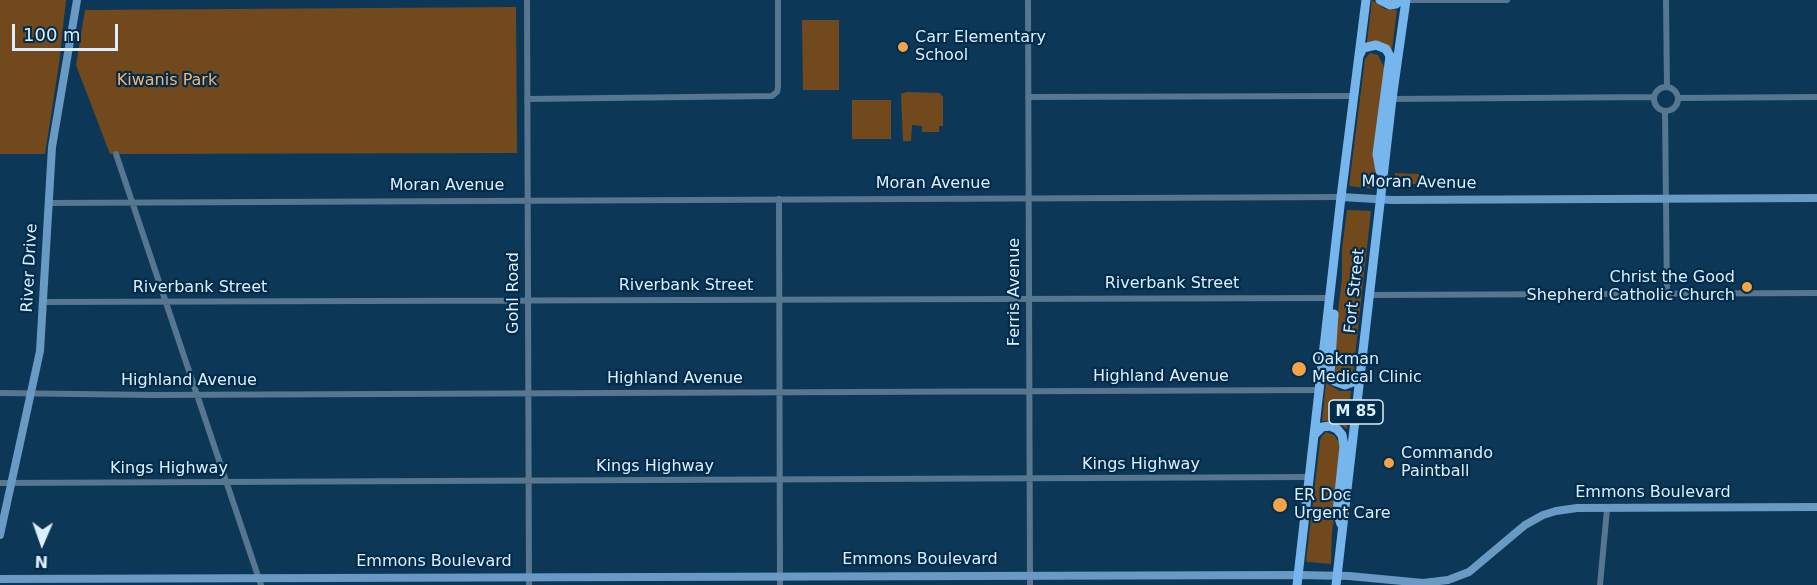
<!DOCTYPE html>
<html>
<head>
<meta charset="utf-8">
<style>
	body { margin:0 }
	#map { position:relative; width:1817px; height:585px; overflow:hidden; background:#0d3756; font-family:"DejaVu Sans",sans-serif }
	canvas { display:block }
	.north { position:absolute; left:12px; top:513px; width:60px; height:60px; -webkit-text-stroke:4px #012c4a; paint-order:stroke; rotate:182deg; font-size:16px; font-weight:700; line-height:24px; text-align:center; color:#ddeefe }
	.north::after { content:''; display:block; margin:auto; width:21px; height:27px; background:#ddeefe; clip-path:polygon(50% 0,100% 100%,50% 72%,0 100%) }
	.scale { position:absolute; left:12px; top:24px; width:106px; height:27px; box-sizing:border-box; border:3px solid #ddeefe; border-top:0; padding-left:8px; font-size:18px; line-height:21px; white-space:nowrap; color:#ddeefe; -webkit-text-stroke:4px #012c4a; paint-order:stroke }
</style>
</head>
<body>
<div id="map">
<canvas width="1817" height="585"></canvas>
<div class="north">N</div>
<div class="scale">100 m</div>
</div>
<script>
const g = document.querySelector('canvas').getContext('2d');
g.lineJoin = 'round';
function fillPath(path, color) { g.fillStyle = color; g.fill(path, 'evenodd'); }
const poly = rows => new Path2D(rows.map(r => 'M' + r).join(''));
function strokePath(path, color, width, dash) { g.strokeStyle = color; g.lineWidth = width; g.lineCap = dash ? 'butt' : 'round'; g.setLineDash(dash || []); g.stroke(path); }
function write(font, color, halo, rows, align = 'center') {
  g.font = font + ' "DejaVu Sans",sans-serif'; g.lineWidth = 4.5; g.setLineDash([]); g.textBaseline = 'middle'; g.strokeStyle = halo; g.fillStyle = color; for (const [text, x, y, turn = 0] of rows) {
    g.save(); g.translate(x, y); g.rotate((+turn || 0) * Math.PI / 180); g.textAlign = isNaN(turn) ? turn : align; if (halo) g.strokeText(text, 0, 0); g.fillText(text, 0, 0); g.restore();
  }
}
const green = poly([
	[0,0,66,0,59,64,45,154,0,154],
	[1372,0,1385,9,1397,10,1392,50,1375,41,1367,42],
	[516,7,517,153,110,154,76,65,85,10],
	[802,20,839,20,839,90,803,90],
	[1370,53,1378,55,1385,69,1375,154,1376,180,1374,189,1349,186,1365,59],
	[907,92,940,93,943,97,943,126,939,126,939,132,922,132,922,126,912,125,911,141,903,141,901,94],
	[852,100,891,100,891,139,852,139],
	[1395,173,1419,174,1418,184,1394,184],
	[1347,210,1371,211,1353,374,1352,377,1345,380,1336,374,1332,359,1342,279,1342,249],
	[1326,383,1340,391,1351,391,1347,429,1334,421,1322,421],
	[1326,432,1334,435,1340,444,1341,452,1332,533,1331,564,1307,562,1306,561,1320,442,1321,437]
]);
const street = poly([
	[527,0,529,585],
	[1028,0,1030,585],
	[1406,0,1507,0],
	[1666,0,1667,87],
	'1654 99a12 12 0 1 1 24 0a12 12 0 1 1-24 0Z',
	[1028,97,1353,96],
	[1678,98,1817,97],
	[527,99,772,96,777,92,778,87,778,0],
	[1392,99,1654,97],
	[1665,111,1667,294],
	[116,154,261,585],
	[779,199,780,585],
	[48,203,1341,197],
	[1370,295,1817,293],
	[43,302,1330,298],
	[0,393,152,395,1320,390],
	[0,483,1309,477],
	[1600,585,1607,509]
]);
const secondary = poly([
	[1341,197,1392,200,1817,198],
	[0,535,40,351,52,147,77,0],
	[0,579,1298,575,1349,576,1423,583,1448,580,1469,572,1525,525,1543,515,1556,511,1577,508,1817,507]
]);
const primary = poly([
	[1380,0,1390,5,1396,4,1400,0],
	[1359,56,1363,48,1376,45,1386,49,1390,56,1377,154,1380,171],
	[1334,314,1330,374,1334,381,1345,385,1353,382,1361,373],
	[1314,435,1322,427,1330,426,1337,429,1342,435,1344,446,1337,512,1341,524],
	[1297,585,1341,197,1366,0],
	[1336,585,1392,99,1406,0]
]);
const markers = [
	[903,47,6,"#f6a246"],
	[1747,287,6,"#f6a246"],
	[1299,369,8,"#f6a246"],
	[1389,463,6,"#f6a246"],
	[1280,505,8,"#f6a246"]
];
const shields = [
	[1356,412,54]
];
const shieldNames = [
	["M 85",1356,412]
];
const poiNames = [
	["Carr Elementary",915,38],
	["School",915,56],
	["Christ the Good",1735,278,"right"],
	["Shepherd Catholic Church",1735,296,"right"],
	["Oakman",1312,360],
	["Medical Clinic",1312,378],
	["Commando",1401,454],
	["Paintball",1401,472],
	["ER Doc",1294,496],
	["Urgent Care",1294,514]
];
const parkNames = [
	["Kiwanis Park",167,81]
];
const streetNames = [
	["Moran Avenue",1419,183,1],
	["Moran Avenue",933,184],
	["Moran Avenue",447,186],
	["River Drive",30,268,-87],
	["Riverbank Street",1172,284],
	["Riverbank Street",686,286],
	["Riverbank Street",200,288],
	["Fort Street",1355,291,-84],
	["Ferris Avenue",1015,292,-90],
	["Gohl Road",514,293,-90],
	["Highland Avenue",1161,377],
	["Highland Avenue",675,379],
	["Highland Avenue",189,381],
	["Kings Highway",1141,465],
	["Kings Highway",655,467],
	["Kings Highway",169,469],
	["Emmons Boulevard",1653,493],
	["Emmons Boulevard",920,560],
	["Emmons Boulevard",434,562]
];
fillPath(green, '#72491d');
strokePath(street, '#577690', 6);
strokePath(secondary, '#699ac4', 8);
strokePath(primary, '#76b6ec', 9);
for (const [x, y, r, color] of markers) { const dot = new Path2D(); dot.arc(x, y, r, 0, 2 * Math.PI); g.fillStyle = color; g.fill(dot); strokePath(dot, '#012c4a', 2); }
for (const [x, y, w] of shields) { const box = new Path2D(); box.roundRect(x - w / 2, y - 12, w, 24, 4.5); g.fillStyle = '#012c4a'; g.fill(box); strokePath(box, '#ddeefe', 1.5); }
write('bold 15px', '#ddeefe', null, shieldNames);
write('16px', '#ddeefe', '#012c4a', poiNames, 'left');
write('16px', '#fab36c', '#012c4a', parkNames);
write('16px', '#ddeefe', '#012c4a', streetNames);
</script>
</body>
</html>
